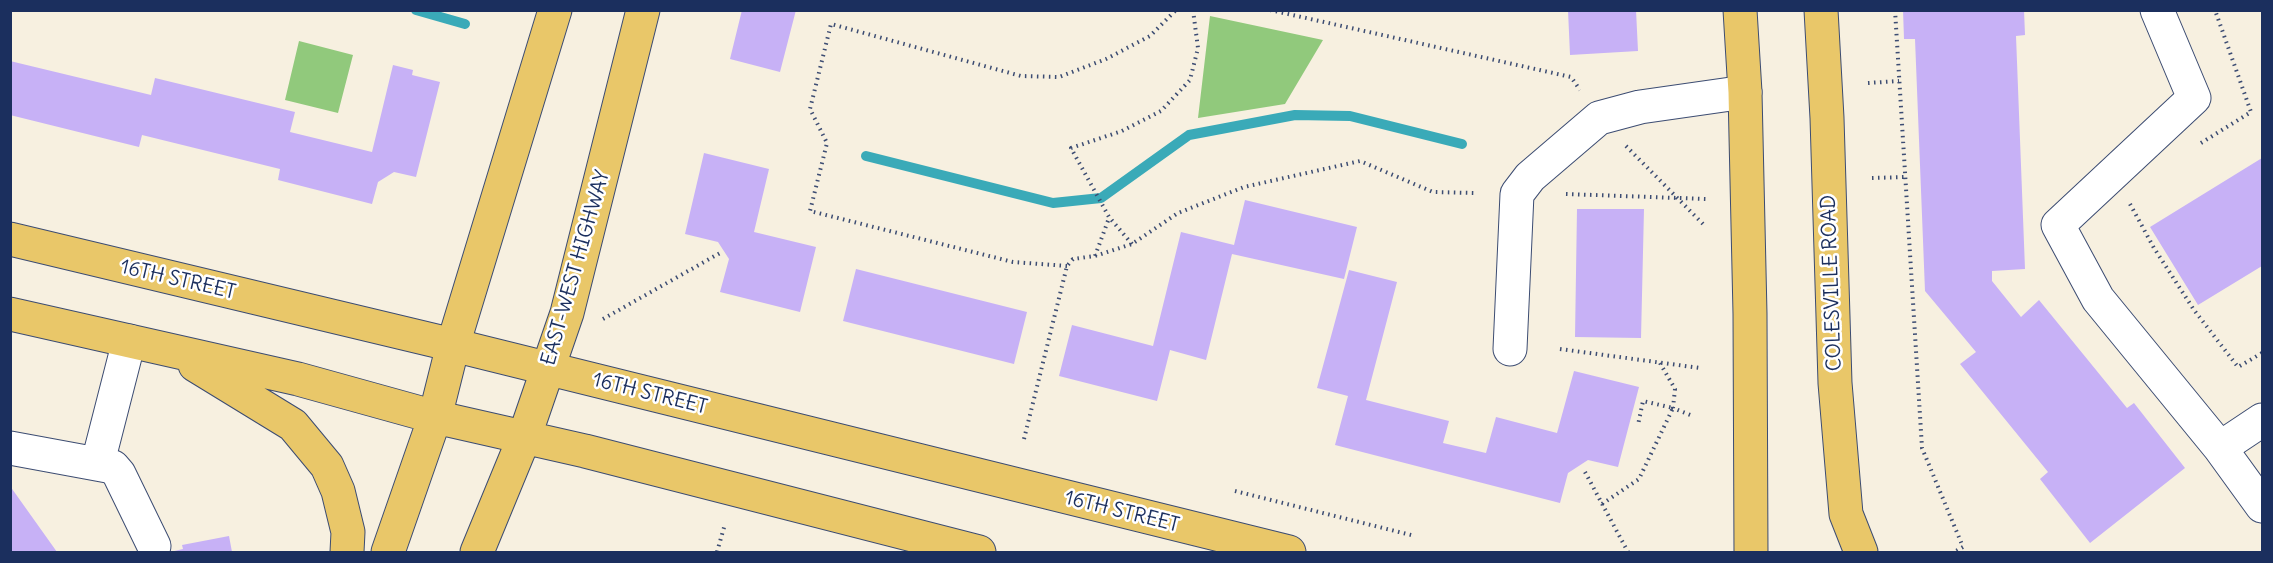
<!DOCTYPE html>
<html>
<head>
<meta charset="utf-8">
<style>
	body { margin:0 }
	#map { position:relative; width:2273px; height:563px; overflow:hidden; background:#f7f0e0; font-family:Delius,sans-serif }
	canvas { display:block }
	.frame { position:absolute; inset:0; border:12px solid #1b2f5e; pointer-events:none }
</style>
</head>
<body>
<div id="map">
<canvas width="2273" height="563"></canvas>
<div class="frame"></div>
</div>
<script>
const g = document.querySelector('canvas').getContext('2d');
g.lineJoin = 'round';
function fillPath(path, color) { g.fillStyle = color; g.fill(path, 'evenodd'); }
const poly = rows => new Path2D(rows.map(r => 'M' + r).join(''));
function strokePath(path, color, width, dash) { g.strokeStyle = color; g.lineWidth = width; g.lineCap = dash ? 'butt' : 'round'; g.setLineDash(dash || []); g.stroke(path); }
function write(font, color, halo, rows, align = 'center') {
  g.font = font + ' Delius,sans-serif'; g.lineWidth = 5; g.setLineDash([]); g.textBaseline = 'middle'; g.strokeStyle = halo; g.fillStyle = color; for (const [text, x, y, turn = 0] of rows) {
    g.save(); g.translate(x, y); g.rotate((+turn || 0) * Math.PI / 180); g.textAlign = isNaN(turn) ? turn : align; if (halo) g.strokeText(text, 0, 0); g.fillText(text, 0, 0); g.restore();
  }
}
const green = poly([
	[1210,16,1323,40,1285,104,1198,118],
	[299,41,353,55,338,113,285,100]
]);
const stream = poly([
	[416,10,465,24],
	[866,156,1053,203,1101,198,1189,135,1295,115,1350,116,1462,144]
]);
const building = poly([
	[742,10,796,10,780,72,730,59],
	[1568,10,1636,10,1638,51,1570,55],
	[1903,10,2024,10,2025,35,2016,36,2025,269,1992,271,1992,281,2021,317,2039,300,2127,408,2134,403,2185,468,2090,543,2040,479,2048,472,1960,364,1976,352,1925,291,1915,39,1904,39],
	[10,61,151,95,155,78,295,112,290,132,372,152,393,65,413,70,412,75,440,82,416,177,394,172,378,182,372,204,278,180,280,169,142,135,139,147,10,115],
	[704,153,769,169,754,232,816,247,800,312,720,292,729,259,718,242,685,234],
	[2262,158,2262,266,2198,305,2150,227],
	[1245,200,1357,227,1344,279,1232,254,1206,360,1170,350,1157,401,1059,376,1072,325,1153,346,1181,232,1234,245],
	[1577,209,1644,209,1641,338,1575,337],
	[856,269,1027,312,1014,364,843,321],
	[1349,270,1397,282,1366,400,1449,421,1443,443,1486,453,1496,417,1557,433,1574,371,1639,387,1618,467,1588,460,1568,473,1560,503,1335,445,1348,396,1317,388],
	[10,486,57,552,10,552],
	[229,536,232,552,170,552,183,549,182,545]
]);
const path = poly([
	[1270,10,1571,77,1580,90],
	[1895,10,1922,448,1963,547,1954,552],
	[1868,83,1899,81],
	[2201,143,2251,112,2215,10],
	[1626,146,1706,227],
	[1872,178,1905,177],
	[1566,194,1706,199],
	[2130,204,2154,248,2194,310,2238,367,2262,353],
	[1132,244,1109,217,1071,148,1122,131,1161,111,1190,80,1198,48,1193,10],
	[1095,256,1109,218],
	[1067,266,1013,262,810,211,827,143,810,109,831,24,1021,76,1059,77,1106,59,1150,36,1176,10],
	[603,319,720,253],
	[1560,349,1700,368],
	[1660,363,1675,389,1673,408,1693,416],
	[1024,439,1067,266,1073,259,1095,256,1132,244,1178,213,1244,187,1360,161,1433,192,1475,193],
	[1585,472,1628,552],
	[1235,491,1415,536],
	[1602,504,1639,479,1673,408,1643,401,1638,425],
	[717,552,725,524]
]);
const minor = poly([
	[2157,10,2194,98,2058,225,2098,299,2220,448,2262,506],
	[1510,349,1517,194,1530,177,1599,118,1640,107,1745,92],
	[10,448,113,467,119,474,154,546],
	[2220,448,2262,420],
	[98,462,129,341]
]);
const major = poly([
	[1740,10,1745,92,1750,314,1751,552],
	[1821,10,1827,118,1835,383,1846,514,1861,552],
	[10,239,453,345,1289,552],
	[10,314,298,379,435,417,585,451,979,552],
	[195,365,293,425,327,466,338,491,348,532,347,552],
	[388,552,435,417,453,345,555,10],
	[477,552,524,438,567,313,643,10]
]);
const streetNames = [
	["EAST-WEST HIGHWAY",576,268,-74],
	["16TH STREET",178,280,13],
	["COLESVILLE ROAD",1832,283,-92],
	["16TH STREET",650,394,14],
	["16TH STREET",1122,512,14]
];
fillPath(green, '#91c97c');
strokePath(stream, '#3aaab8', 10);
fillPath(building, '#c7b1f6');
strokePath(minor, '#3c4c72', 35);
strokePath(major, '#3c4c72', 35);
strokePath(path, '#3c4c72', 4, [1.5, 4.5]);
strokePath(minor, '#fff', 33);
strokePath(major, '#e9c769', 33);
write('20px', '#1b2f5e', '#fff', streetNames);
</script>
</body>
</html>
